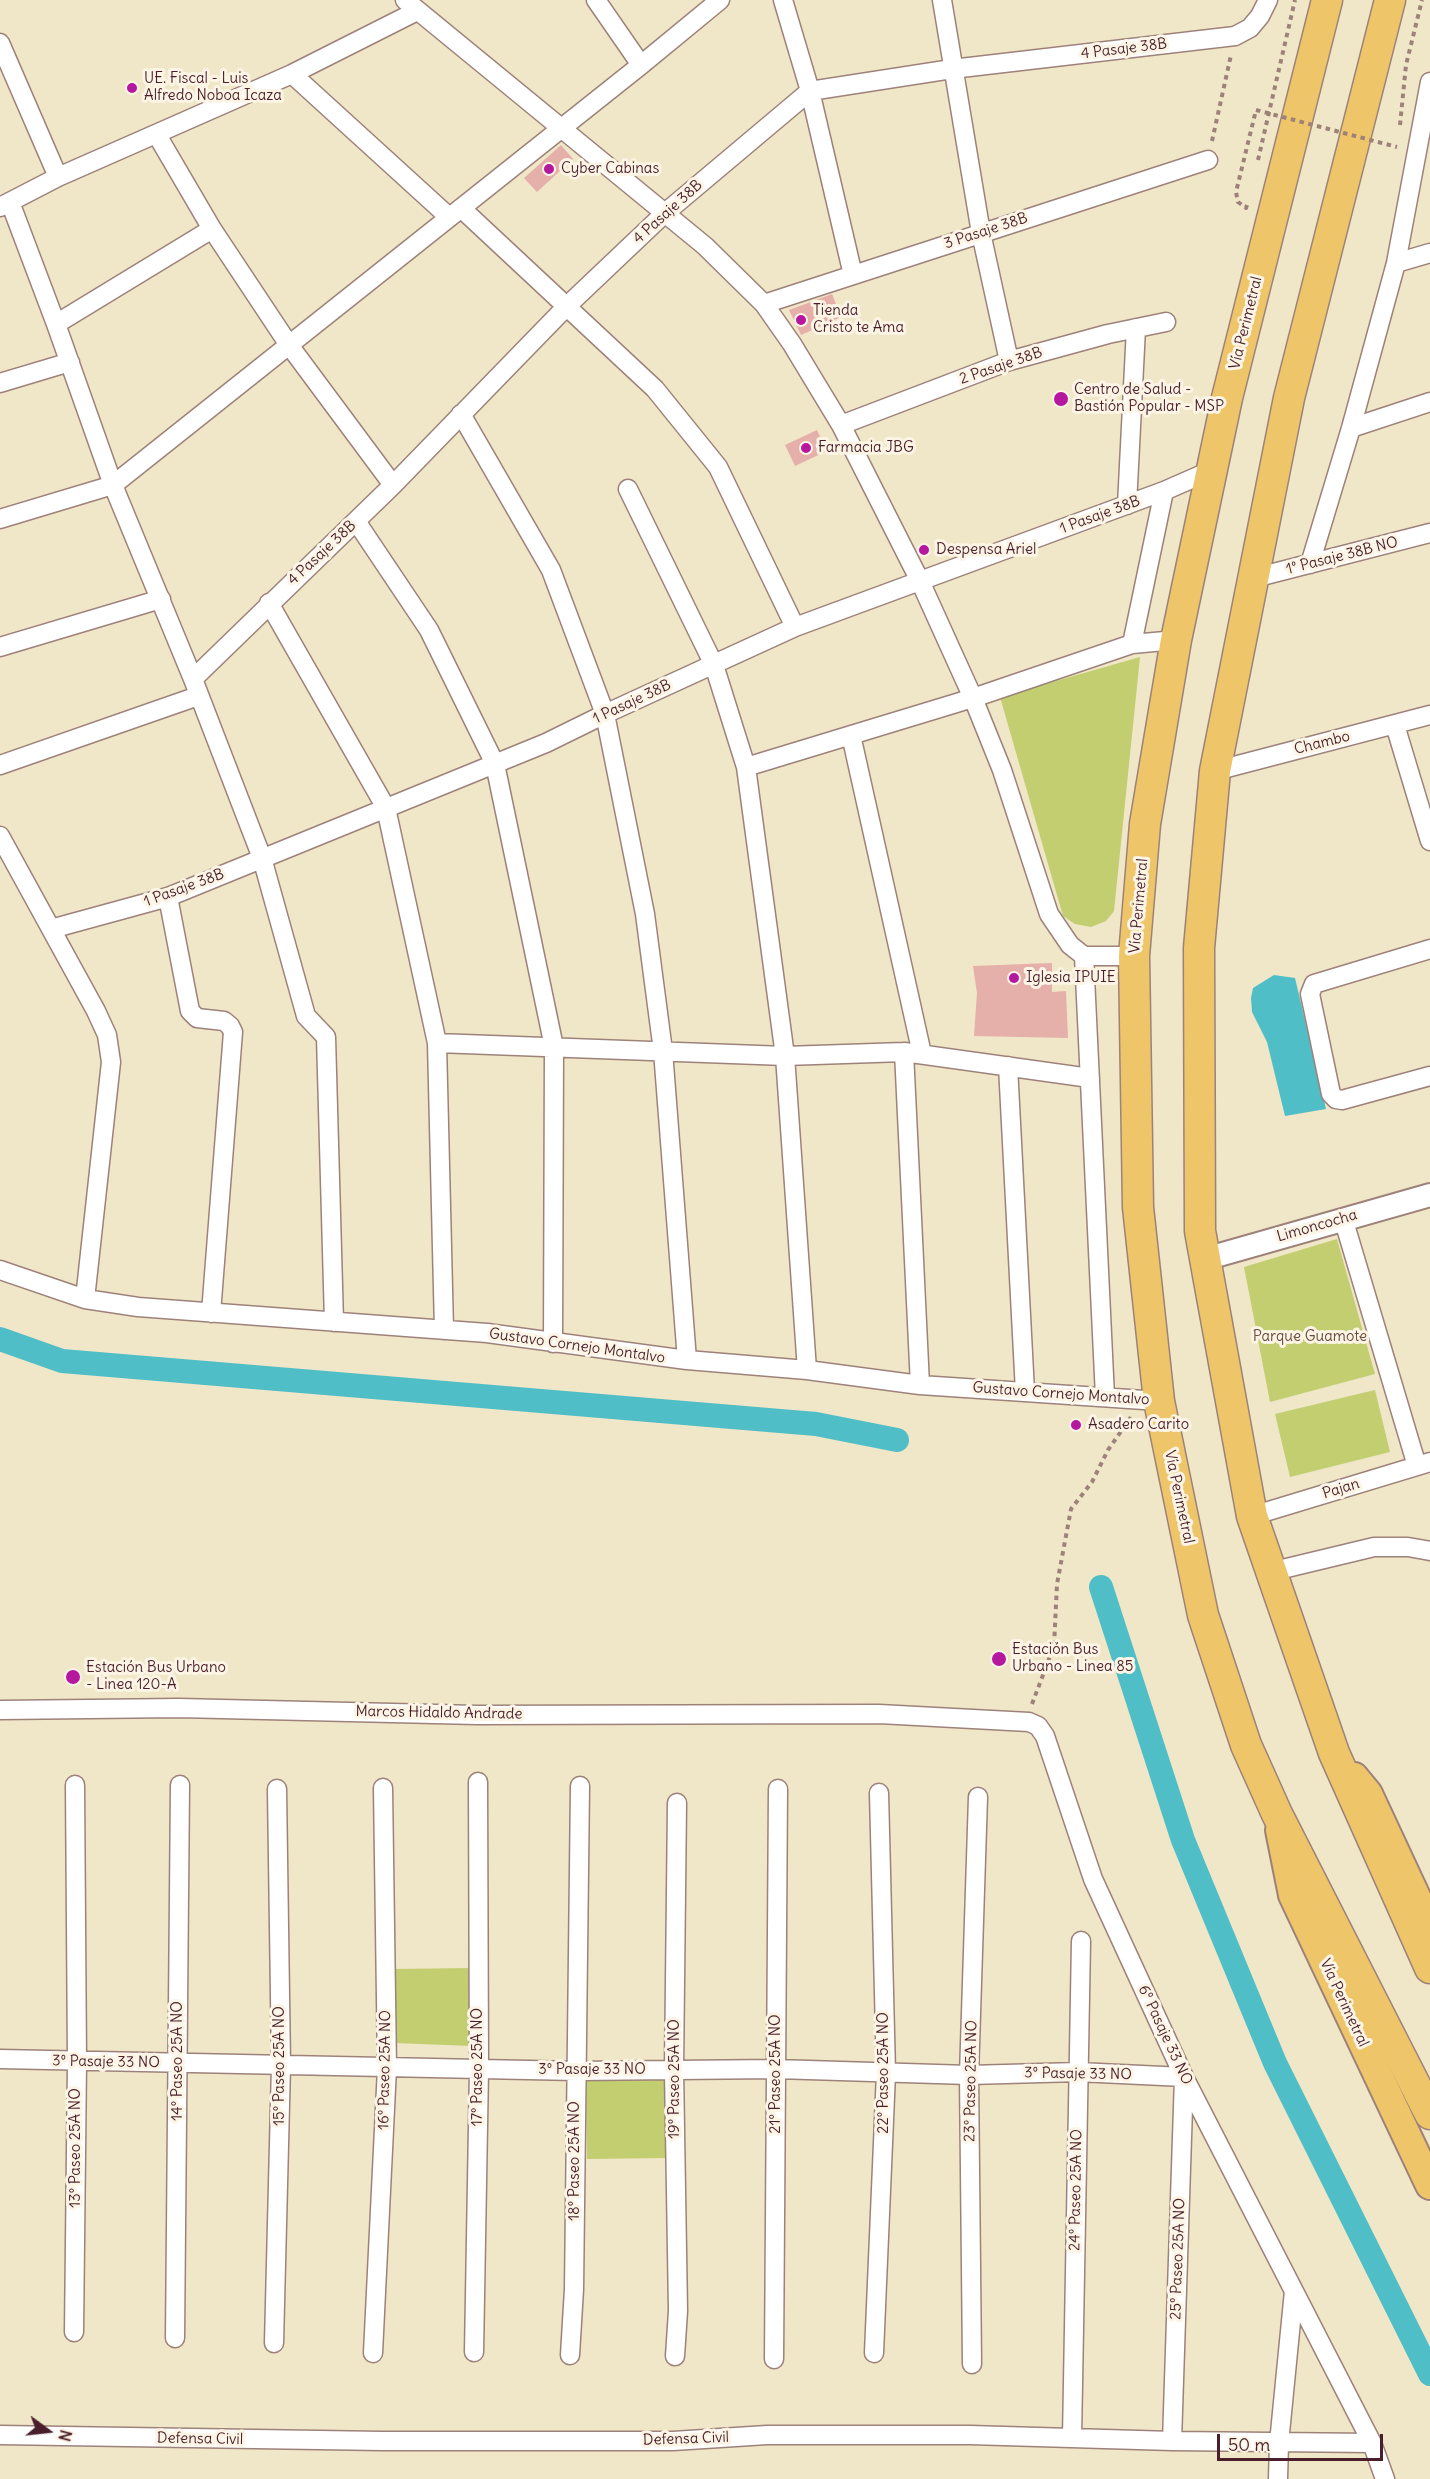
<!DOCTYPE html>
<html>
<head>
<meta charset="utf-8">
<style>
	body { margin:0 }
	#map { position:relative; width:1430px; height:2479px; overflow:hidden; background:#f0e6c8; font-family:Delius,sans-serif }
	canvas { display:block }
	.north { position:absolute; left:18px; top:2401px; width:60px; height:60px; -webkit-text-stroke:4px #fcf5e5; paint-order:stroke; rotate:105deg; font-size:16px; font-weight:700; line-height:24px; text-align:center; color:#4a1f2b }
	.north::after { content:''; display:block; margin:auto; width:21px; height:27px; background:#4a1f2b; clip-path:polygon(50% 0,100% 100%,50% 72%,0 100%) }
	.scale { position:absolute; left:1217px; top:2434px; width:166px; height:27px; box-sizing:border-box; border:3px solid #4a1f2b; border-top:0; padding-left:8px; font-size:18px; line-height:21px; white-space:nowrap; color:#4a1f2b; -webkit-text-stroke:4px #fcf5e5; paint-order:stroke }
</style>
</head>
<body>
<div id="map">
<canvas width="1430" height="2479"></canvas>
<div class="north">N</div>
<div class="scale">50 m</div>
</div>
<script>
const g = document.querySelector('canvas').getContext('2d');
g.lineJoin = 'round';
function fillPath(path, color) { g.fillStyle = color; g.fill(path, 'evenodd'); }
const poly = rows => new Path2D(rows.map(r => 'M' + r).join(''));
function strokePath(path, color, width, dash) { g.strokeStyle = color; g.lineWidth = width; g.lineCap = dash ? 'butt' : 'round'; g.setLineDash(dash || []); g.stroke(path); }
function write(font, color, halo, rows, align = 'center') {
  g.font = font + ' Delius,sans-serif'; g.lineWidth = 6; g.setLineDash([]); g.textBaseline = 'middle'; g.strokeStyle = halo; g.fillStyle = color; for (const [text, x, y, turn = 0] of rows) {
    g.save(); g.translate(x, y); g.rotate((+turn || 0) * Math.PI / 180); g.textAlign = isNaN(turn) ? turn : align; if (halo) g.strokeText(text, 0, 0); g.fillText(text, 0, 0); g.restore();
  }
}
const green = poly([
	[1140,657,1114,911,1106,921,1091,927,1075,924,1063,916,1000,697],
	[1337,1239,1375,1374,1270,1402,1244,1267],
	[1375,1390,1390,1452,1290,1477,1275,1414],
	[473,1968,472,2046,394,2043,394,1969],
	[586,2075,669,2075,668,2158,587,2159]
]);
const water = poly([
	[1274,975,1295,978,1326,1109,1285,1116,1267,1042,1252,1012,1251,998,1253,988]
]);
const canal = poly([
	[0,1339,62,1361,816,1424,897,1440],
	[1101,1587,1183,1840,1275,2063,1430,2374]
]);
const building = poly([
	[561,145,573,159,537,192,524,178],
	[832,294,841,317,801,335,789,310],
	[817,430,827,451,795,466,785,445],
	[1052,963,1052,992,1066,991,1068,1038,974,1036,977,993,973,966]
]);
const path = poly([
	[1400,125,1406,65,1422,0],
	[1212,141,1231,55],
	[1258,160,1295,0],
	[1247,205,1246,208,1238,202,1236,192,1256,110],
	[1032,1704,1054,1646,1057,1584,1071,1509,1092,1482,1108,1450,1131,1417]
]);
const minor = poly([
	[405,0,705,246,764,304,792,344,841,425,920,581,973,698,1002,770,1049,914,1070,945,1084,956,1134,956],
	[596,0,641,65],
	[783,0,810,91,853,275],
	[942,0,981,233,1009,361],
	[0,43,58,177],
	[292,74,449,217],
	[157,135,212,229,289,345,393,485],
	[10,202,56,324,113,485,193,679,262,858,306,1016,326,1037,334,1322],
	[0,207,58,177,292,74,417,11],
	[461,208,655,389,718,467,795,627],
	[1396,263,1430,253],
	[764,304,1208,160],
	[56,324,212,229],
	[0,383,70,362],
	[461,414,551,570,605,714,645,914,663,1051,687,1360],
	[841,425,1009,361,1108,334,1166,322],
	[1351,428,1430,402],
	[628,489,714,665,746,767,785,1056,807,1370],
	[1127,505,1136,328],
	[0,519,113,485,641,65,720,0],
	[356,521,429,630,495,764,554,1047,553,1343],
	[1310,564,1351,428,1396,263,1430,82],
	[1254,578,1430,533],
	[269,603,386,808,437,1043,444,1330],
	[1132,644,1164,491],
	[0,647,161,599],
	[193,679,393,485,567,306,665,213,810,91,952,69,1235,36,1250,28,1260,16,1268,0],
	[1395,725,1430,841],
	[851,735,922,1054],
	[0,765,198,696],
	[746,767,973,698,1132,644,1176,640],
	[1215,771,1430,715],
	[0,836,96,1011,107,1035,111,1062,85,1299],
	[168,897,190,1011,197,1018,224,1021,230,1026,233,1032,211,1313],
	[51,929,168,897,546,743,605,714,795,627,1164,491,1212,470],
	[1430,949,1314,984,1310,994,1331,1094,1336,1099,1342,1100,1430,1076],
	[1084,956,1105,1397],
	[437,1043,785,1056,904,1052,1090,1078],
	[904,1052,920,1385],
	[1008,1066,1025,1392],
	[1343,1218,1417,1466],
	[0,1270,85,1299,138,1307,487,1333,687,1360,807,1370,920,1385,1159,1401],
	[1252,1516,1430,1462],
	[1270,1572,1374,1547,1408,1547,1430,1551],
	[0,1710,179,1708,477,1715,879,1714,1029,1722,1038,1726,1045,1736,1093,1879,1184,2077,1372,2443,1385,2479],
	[0,2059,576,2071,776,2069,969,2075,1078,2072,1184,2077,1172,2441],
	[74,2332,77,2062,75,1785],
	[175,2338,180,1785],
	[274,2343,281,2065,277,1789],
	[474,2352,479,2069,478,1782],
	[373,2353,387,2068,383,1788],
	[874,2353,886,2073,879,1793],
	[570,2355,574,2289,580,1786],
	[675,2356,678,2311,674,2070,677,1803],
	[774,2359,778,1789],
	[972,2364,969,2075,978,1797],
	[0,2435,382,2441,673,2441,767,2435,970,2435,1172,2441,1372,2443],
	[1072,2438,1081,1941],
	[1278,2479,1279,2443,1294,2291]
]);
const tertiary = poly([
	[1205,1259,1430,1195]
]);
const primary = poly([
	[1354,1777,1368,1794,1430,1927],
	[1280,1830,1293,1895,1430,2185]
]);
const trunk = poly([
	[1327,0,1227,398,1176,640,1145,824,1134,956,1138,1207,1159,1401,1203,1615,1246,1745,1277,1814,1430,2114],
	[1390,0,1289,398,1215,771,1199,948,1200,1231,1252,1516,1334,1753,1430,1968]
]);
const pathBridge = poly([
	[1256,110,1397,147]
]);
const markers = [
	[132,88,6,"#b5179e"],
	[549,169,6,"#b5179e"],
	[801,320,6,"#b5179e"],
	[1061,399,8,"#b5179e"],
	[806,448,6,"#b5179e"],
	[924,550,6,"#b5179e"],
	[1014,978,6,"#b5179e"],
	[1076,1425,6,"#b5179e"],
	[999,1659,8,"#b5179e"],
	[73,1677,8,"#b5179e"]
];
const streetNames = [
	["4 Pasaje 38B",1124,49,-7],
	["4 Pasaje 38B",668,212,-42],
	["3 Pasaje 38B",986,231,-18],
	["Vía Perimetral",1246,323,-76],
	["2 Pasaje 38B",1001,366,-19],
	["1 Pasaje 38B",1100,515,-20],
	["4 Pasaje 38B",322,553,-43],
	["1° Pasaje 38B NO",1342,556,-14],
	["1 Pasaje 38B",632,702,-25],
	["Chambo",1322,743,-14],
	["1 Pasaje 38B",184,888,-20],
	["Vía Perimetral",1139,906,-85],
	["Limoncocha",1317,1226,-16],
	["Gustavo Cornejo Montalvo",577,1346,8],
	["Gustavo Cornejo Montalvo",1061,1394,4],
	["Pajan",1341,1489,-17],
	["Vía Perimetral",1179,1497,78],
	["Marcos Hidaldo Andrade",439,1713,1],
	["Vía Perimetral",1344,2003,65],
	["6º Pasaje 33 NO",1165,2035,65],
	["14º Paseo 25A NO",178,2061,-90],
	["3º Pasaje 33 NO",106,2062,1],
	["15º Paseo 25A NO",280,2066,-90],
	["17º Paseo 25A NO",478,2067,-90],
	["16º Paseo 25A NO",385,2070,-89],
	["3º Pasaje 33 NO",592,2070],
	["22º Paseo 25A NO",884,2073,-90],
	["21º Paseo 25A NO",776,2074,-90],
	["3º Pasaje 33 NO",1078,2074,1],
	["19º Paseo 25A NO",675,2079,-90],
	["23º Paseo 25A NO",971,2081,-89],
	["13º Paseo 25A NO",76,2148,-90],
	["18º Paseo 25A NO",575,2161,-90],
	["24º Paseo 25A NO",1076,2190,-89],
	["25º Paseo 25A NO",1178,2259,-88],
	["Defensa Civil",200,2439,1],
	["Defensa Civil",686,2439,-2]
];
const poiNames = [
	["UE. Fiscal - Luis",144,79],
	["Alfredo Noboa Icaza",144,96],
	["Cyber Cabinas",561,169],
	["Tienda",813,311],
	["Cristo te Ama",813,328],
	["Centro de Salud -",1074,390],
	["Bastión Popular - MSP",1074,407],
	["Farmacia JBG",818,448],
	["Despensa Ariel",936,550],
	["Iglesia IPUIE",1026,978],
	["Asadero Carito",1088,1425],
	["Estación Bus",1012,1650],
	["Urbano - Linea 85",1012,1667],
	["Estación Bus Urbano",86,1668],
	["- Linea 120-A",86,1685]
];
const parkNames = [
	["Parque Guamote",1310,1337]
];
fillPath(green, '#c2ce70');
fillPath(water, '#50bec7');
strokePath(canal, '#50bec7', 24);
fillPath(building, '#e5afaa');
strokePath(minor, '#9d827a', 21);
strokePath(tertiary, '#9d827a', 26);
strokePath(primary, '#9d827a', 32);
strokePath(trunk, '#9d827a', 33);
strokePath(path, '#9d827a', 4, [4.5, 4.5]);
strokePath(minor, '#fff', 18);
strokePath(tertiary, '#fff', 22);
strokePath(primary, '#eec569', 28);
strokePath(trunk, '#eec569', 30);
strokePath(pathBridge, '#9d827a', 4, [4.5, 4.5]);
for (const [x, y, r, color] of markers) { const dot = new Path2D(); dot.arc(x, y, r, 0, 2 * Math.PI); g.fillStyle = color; g.fill(dot); strokePath(dot, '#fcf5e5', 2); }
write('15px', '#4a1f2b', '#fcf5e5', streetNames);
write('15px', '#4a1f2b', '#fcf5e5', poiNames, 'left');
write('15px', '#684b3c', '#fcf5e5', parkNames);
</script>
</body>
</html>
